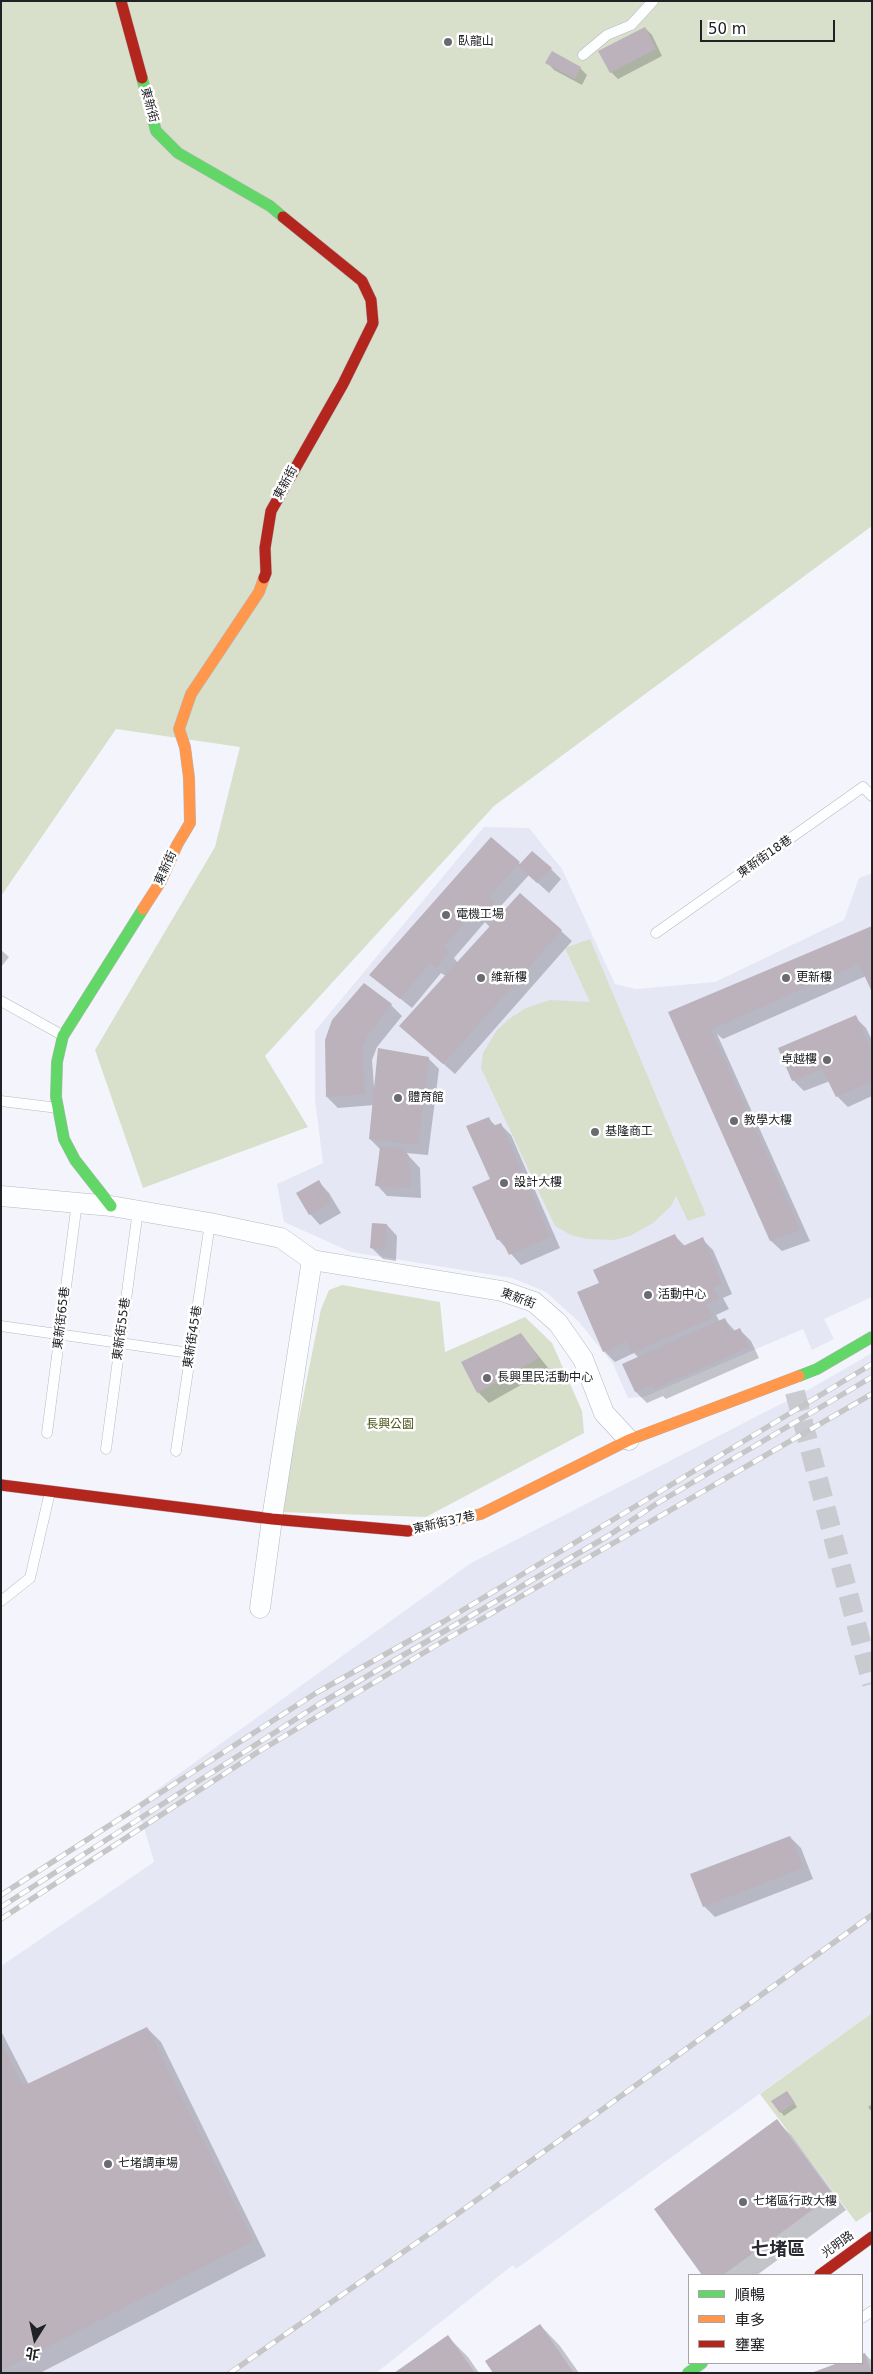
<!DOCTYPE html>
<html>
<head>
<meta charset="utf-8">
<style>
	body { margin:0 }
	#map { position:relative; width:873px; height:2374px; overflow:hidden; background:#f4f5fc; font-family:"DejaVu Sans","Noto Sans TC",sans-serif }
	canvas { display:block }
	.frame { position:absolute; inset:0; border:2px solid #202125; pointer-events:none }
	.legend { position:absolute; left:688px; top:2274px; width:175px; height:90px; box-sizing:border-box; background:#fff; border:1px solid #a6a6a8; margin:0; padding:6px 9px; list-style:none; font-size:15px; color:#202125 }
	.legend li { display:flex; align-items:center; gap:10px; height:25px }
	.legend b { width:25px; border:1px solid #a6a6a8 }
	.north { position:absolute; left:10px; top:2314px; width:50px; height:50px; -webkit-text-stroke:4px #fff; paint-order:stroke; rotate:190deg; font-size:14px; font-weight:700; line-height:20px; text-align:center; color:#202125 }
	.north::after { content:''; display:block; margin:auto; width:18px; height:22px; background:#202125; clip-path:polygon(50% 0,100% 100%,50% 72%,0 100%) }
	.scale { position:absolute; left:700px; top:20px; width:135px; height:22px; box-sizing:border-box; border:2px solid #202125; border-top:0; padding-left:6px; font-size:15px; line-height:18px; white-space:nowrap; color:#202125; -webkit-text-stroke:4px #fff; paint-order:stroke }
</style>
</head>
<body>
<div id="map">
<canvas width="873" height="2374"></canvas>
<div class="frame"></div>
<ul class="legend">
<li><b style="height:6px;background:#63d668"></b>順暢</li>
<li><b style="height:6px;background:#ff974d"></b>車多</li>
<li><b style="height:6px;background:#b3261e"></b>壅塞</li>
</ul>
<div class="north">北</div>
<div class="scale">50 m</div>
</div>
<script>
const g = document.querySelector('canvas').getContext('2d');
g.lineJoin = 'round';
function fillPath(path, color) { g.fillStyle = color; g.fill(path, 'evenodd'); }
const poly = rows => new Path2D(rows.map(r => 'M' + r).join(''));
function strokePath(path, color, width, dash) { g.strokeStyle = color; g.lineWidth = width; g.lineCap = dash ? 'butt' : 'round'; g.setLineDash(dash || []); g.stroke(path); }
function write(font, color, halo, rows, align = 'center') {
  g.font = font + ' "DejaVu Sans","Noto Sans TC",sans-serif'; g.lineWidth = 5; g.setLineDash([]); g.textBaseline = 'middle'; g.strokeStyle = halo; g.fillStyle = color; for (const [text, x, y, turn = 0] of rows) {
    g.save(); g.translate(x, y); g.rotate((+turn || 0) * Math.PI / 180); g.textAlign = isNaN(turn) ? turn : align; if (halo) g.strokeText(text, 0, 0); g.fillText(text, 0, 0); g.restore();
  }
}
const built = poly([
	[484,827,529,828,562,869,615,984,636,989,715,982,844,920,859,878,872,873,872,1297,824,1319,834,1339,812,1350,803,1329,644,1397,628,1398,613,1364,579,1322,546,1292,512,1278,351,1252,284,1222,277,1184,323,1163,315,1100,315,1031],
	[872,1353,872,2013,516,2269,513,2265,376,2373,1,2373,1,1966,154,1862,137,1804,471,1563,808,1390]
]);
const green = poly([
	[1,1,872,1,872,526,494,806,265,1056,308,1127,143,1188,95,1050,215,847,240,747,116,729,1,896],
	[590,939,706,1215,688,1221,676,1196,671,1206,653,1223,630,1236,614,1240,586,1239,571,1235,555,1226,481,1068,483,1053,497,1030,509,1019,526,1008,550,1000,590,1002,565,948],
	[342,1285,440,1302,445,1352,525,1317,552,1343,582,1411,584,1433,426,1517,280,1512,321,1309,329,1290],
	[872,2013,872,2211,856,2222,760,2094]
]);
const shadow = poly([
	[645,28,652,35,662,56,618,79,611,72],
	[547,62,580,68,587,75,582,85,554,70],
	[491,839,521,865,551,869,561,879,549,893,529,875,499,908,504,912,561,931,572,941,455,1074,412,1036,446,976,441,973,412,1008,371,975],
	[485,922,490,927,458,963,454,958],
	[872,928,866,976,723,1039,717,1034,810,1241,782,1251,771,1241,670,1012],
	[1,950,9,957,1,967],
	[391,1005,402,1016,377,1047,372,1060,374,1087,428,1058,439,1069,428,1155,406,1153,420,1168,421,1198,387,1196,377,1185,381,1150,370,1139,374,1105,338,1108,327,1097,326,1040],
	[855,1017,866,1028,872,1040,872,1096,848,1107,837,1096,830,1081,804,1091,793,1080],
	[489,1119,496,1126,500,1124,511,1135,560,1248,521,1265,498,1239],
	[319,1182,329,1193,341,1213,320,1225,310,1214],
	[387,1225,397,1236,396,1261,383,1259,372,1248],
	[675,1236,686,1247,702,1239,713,1250,732,1294,723,1298,729,1309,716,1315,720,1322,725,1320,736,1332,740,1330,751,1341,759,1358,666,1399,663,1396,647,1403,636,1392,624,1365,639,1358,634,1353,615,1362,604,1351,601,1284],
	[521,1334,549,1369,489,1403,478,1392,463,1363],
	[790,1837,801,1848,813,1879,715,1917,704,1906],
	[147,2028,161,2042,266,2256,40,2373,1,2373,1,2031,29,2085],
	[790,2096,797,2107,784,2116,773,2102],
	[872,2104,872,2112,868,2107],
	[777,2121,791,2135,846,2210,757,2275,704,2275,655,2209],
	[540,2325,560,2346,579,2373,495,2373],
	[448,2337,468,2357,479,2373,396,2373],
	[865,2354,872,2361,872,2373,814,2373,841,2363,862,2363,862,2355]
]);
const building = poly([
	[645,27,656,49,610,73,598,51],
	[552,51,581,67,575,79,545,63],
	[491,837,520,862,489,897,495,902,480,918,473,912,444,947,449,952,436,968,430,963,400,999,369,975],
	[532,851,552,868,537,883,518,866],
	[520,893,562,930,443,1064,399,1026],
	[872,926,872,992,859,964,712,1029,705,1016,800,1230,770,1241,668,1012],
	[364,983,392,1004,367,1036,362,1049,365,1094,326,1097,325,1040,332,1020],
	[856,1015,872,1052,872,1081,836,1097,822,1069,792,1081,778,1048],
	[378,1048,429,1057,418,1145,369,1139],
	[489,1117,493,1126,501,1123,550,1237,509,1255,501,1239,497,1240,472,1187,490,1179,466,1126],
	[380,1147,403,1148,409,1156,411,1188,375,1186],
	[319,1180,331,1202,309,1215,296,1193],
	[372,1223,387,1224,385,1251,370,1248],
	[675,1234,681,1247,703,1237,722,1284,713,1287,719,1299,706,1304,712,1318,632,1353,627,1341,603,1352,577,1292,599,1283,593,1270],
	[725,1318,731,1332,740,1328,749,1347,654,1389,653,1385,635,1392,622,1364],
	[521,1333,539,1358,477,1393,461,1362],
	[790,1836,803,1868,703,1907,690,1874],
	[147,2027,253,2241,1,2371,1,2043,23,2086],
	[787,2091,795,2103,780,2113,771,2101],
	[777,2119,833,2195,723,2275,702,2275,654,2209],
	[540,2324,574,2373,493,2373,485,2361],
	[448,2335,475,2373,394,2373],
	[865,2353,872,2373,811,2373,838,2363,862,2363,862,2354]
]);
const streetTunnel = poly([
	[795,1392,872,1684]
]);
const lane = poly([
	[583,55,607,35,631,25,653,1],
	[656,933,863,787,872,796],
	[1,1001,62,1035],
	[1,1101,58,1108],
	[1,1326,190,1353],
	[47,1433,77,1202],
	[106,1449,138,1210],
	[176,1451,210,1223],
	[1,1601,30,1578,50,1492],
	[862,2318,872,2311]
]);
const street = poly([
	[1,1196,111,1206,210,1223,281,1238,312,1260,502,1291,534,1302,558,1323,583,1359,604,1413,629,1440],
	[260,1608,272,1519,312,1260]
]);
const fast = poly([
	[142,78,156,131,178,153,270,206,283,217],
	[111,1206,75,1160,64,1139,56,1097,57,1062,63,1036,143,909],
	[799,1376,817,1369,872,1337],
	[688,2373,702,2363]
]);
const slow = poly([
	[143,909,161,881,177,845,190,823,189,778,185,747,179,729,191,694,259,592,264,578],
	[408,1531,481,1514,629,1440,799,1376]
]);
const jam = poly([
	[121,1,142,78],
	[264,578,266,573,265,548,271,511,343,384,373,323,371,300,362,281,283,217],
	[1,1485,272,1519,408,1531],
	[820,2275,872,2237]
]);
const rail = poly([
	[1,1895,316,1693,443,1622,872,1364],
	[1,1907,321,1703,608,1536,656,1504,872,1377],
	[1,1919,258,1752,440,1643,872,1394],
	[230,2373,442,2225,872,1915]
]);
const markers = [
	[448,42,5,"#6a6b70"],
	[446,915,5,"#6a6b70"],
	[481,978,5,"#6a6b70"],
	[786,978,5,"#6a6b70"],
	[827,1060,5,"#6a6b70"],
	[398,1098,5,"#6a6b70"],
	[734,1121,5,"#6a6b70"],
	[595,1132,5,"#6a6b70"],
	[504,1183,5,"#6a6b70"],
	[648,1295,5,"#6a6b70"],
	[487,1378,5,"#6a6b70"],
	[108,2164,5,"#6a6b70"],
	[743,2202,5,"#6a6b70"]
];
const poiNames = [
	["臥龍山",458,42],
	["電機工場",456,915],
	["維新樓",491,978],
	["更新樓",796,978],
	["卓越樓",817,1060,"right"],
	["體育館",408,1098],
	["教學大樓",744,1121],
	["基隆商工",605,1132],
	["設計大樓",514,1183],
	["活動中心",658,1295],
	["長興里民活動中心",497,1378],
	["七堵調車場",118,2164],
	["七堵區行政大樓",753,2202]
];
const streetNames = [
	["東新街",149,105,75],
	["東新街",286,483,-62],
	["東新街18巷",765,857,-35],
	["東新街",166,868,-65],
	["東新街",518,1299,21],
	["東新街65巷",62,1318,-83],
	["東新街55巷",122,1329,-82],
	["東新街45巷",193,1337,-81],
	["東新街37巷",444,1523,-13],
	["光明路",838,2245,-36]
];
const parkNames = [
	["長興公園",390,1425]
];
const districtNames = [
	["七堵區",778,2250]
];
fillPath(built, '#e5e7f4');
fillPath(green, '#d8e0cc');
fillPath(shadow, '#0003');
fillPath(building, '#bbb2bc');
strokePath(streetTunnel, '#cacbd1', 20, [20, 10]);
strokePath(lane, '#b8b8be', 11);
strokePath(street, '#b8b8be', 21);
strokePath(fast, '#b8b8be', 12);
strokePath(slow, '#b8b8be', 12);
strokePath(jam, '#b8b8be', 12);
strokePath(lane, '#fdfeff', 10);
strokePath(street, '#fdfeff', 20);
strokePath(fast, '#63d668', 11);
strokePath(slow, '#ff974d', 11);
strokePath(jam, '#b3261e', 11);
strokePath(rail, '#c6c6c8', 5.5);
strokePath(rail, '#fff', 4, [11]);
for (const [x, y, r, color] of markers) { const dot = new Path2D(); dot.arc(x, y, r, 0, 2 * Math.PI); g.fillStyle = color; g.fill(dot); strokePath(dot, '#fff', 2); }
write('12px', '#202125', '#fff', poiNames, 'left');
write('12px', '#202125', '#fff', streetNames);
write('12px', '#475616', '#fff', parkNames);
write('bold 18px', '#282932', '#fff', districtNames);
</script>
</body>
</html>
